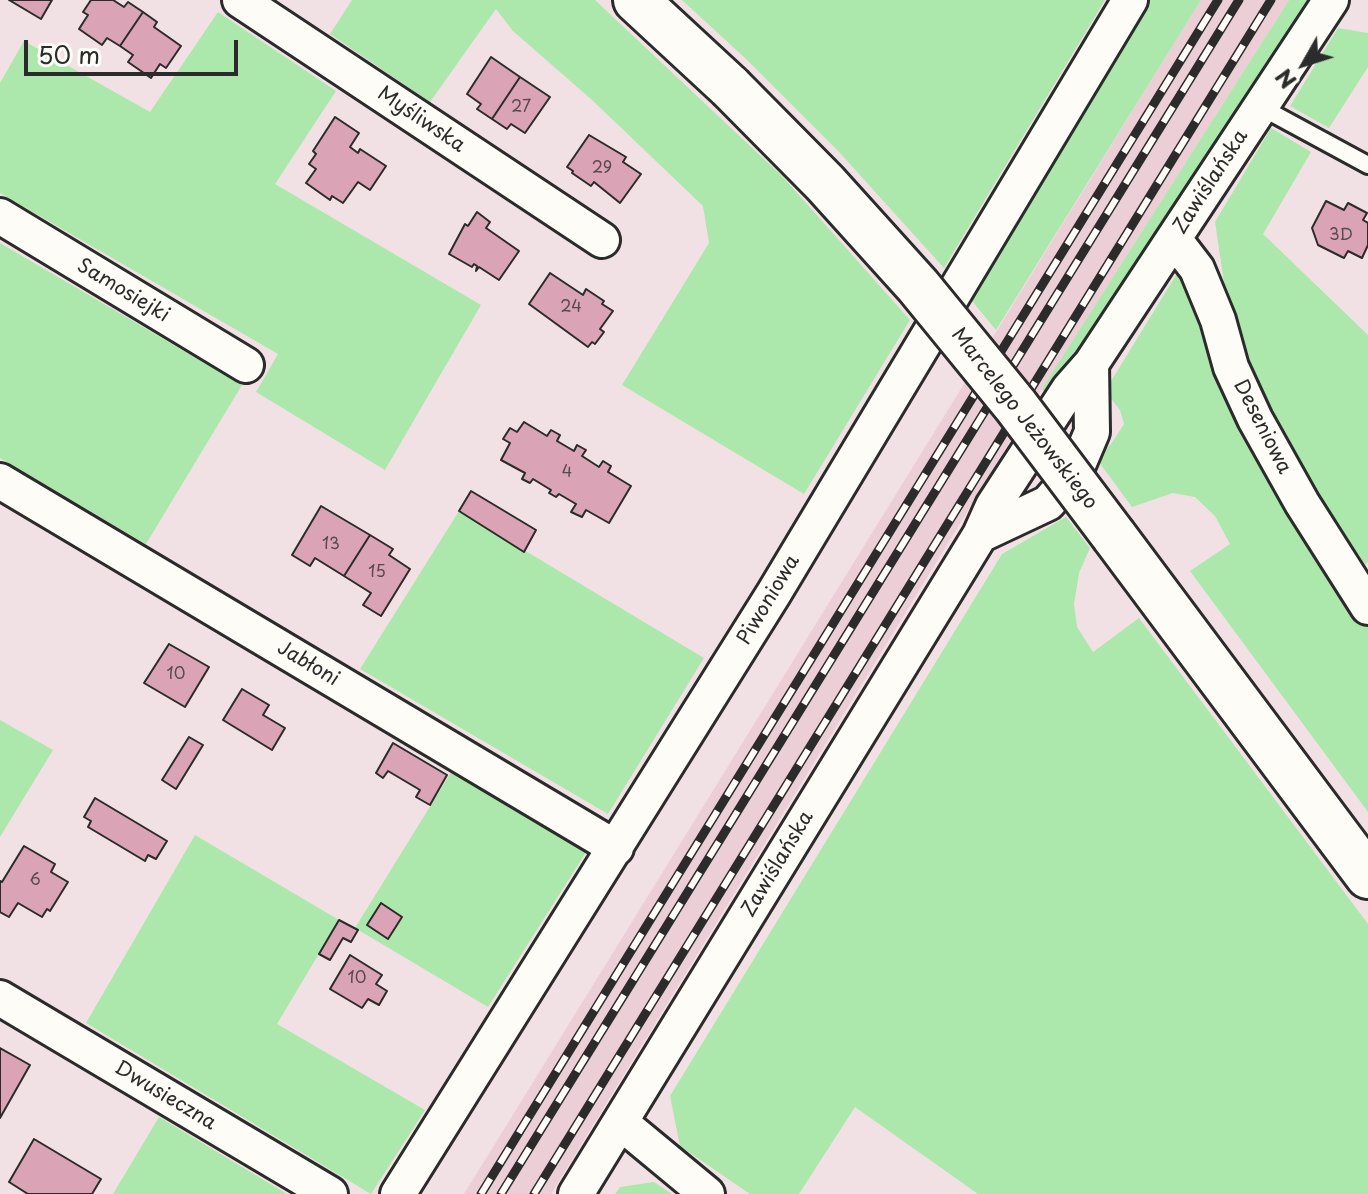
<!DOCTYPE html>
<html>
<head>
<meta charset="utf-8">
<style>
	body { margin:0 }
	#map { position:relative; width:1368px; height:1194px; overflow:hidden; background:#f2e1e4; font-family:"Playpen Sans",sans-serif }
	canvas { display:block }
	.north { position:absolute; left:1264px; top:24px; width:80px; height:80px; -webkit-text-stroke:6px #fdfcf7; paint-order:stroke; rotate:231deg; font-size:22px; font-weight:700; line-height:32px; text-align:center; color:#2b2b2b }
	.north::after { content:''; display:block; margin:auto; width:28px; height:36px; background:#2b2b2b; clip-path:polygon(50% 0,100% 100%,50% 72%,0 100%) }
	.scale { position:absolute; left:24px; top:40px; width:214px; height:36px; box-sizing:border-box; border:4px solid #2b2b2b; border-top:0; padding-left:10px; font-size:24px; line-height:28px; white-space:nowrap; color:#2b2b2b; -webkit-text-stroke:6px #fdfcf7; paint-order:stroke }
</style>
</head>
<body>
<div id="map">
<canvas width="1368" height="1194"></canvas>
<div class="north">N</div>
<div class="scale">50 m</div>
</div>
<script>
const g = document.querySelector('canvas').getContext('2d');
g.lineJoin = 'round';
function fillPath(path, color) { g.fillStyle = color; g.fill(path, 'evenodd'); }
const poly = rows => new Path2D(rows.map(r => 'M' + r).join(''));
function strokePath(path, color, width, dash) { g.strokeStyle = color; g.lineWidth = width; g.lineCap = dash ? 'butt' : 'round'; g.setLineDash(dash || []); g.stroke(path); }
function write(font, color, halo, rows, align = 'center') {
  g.font = font + ' "Playpen Sans",sans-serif'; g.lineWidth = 7; g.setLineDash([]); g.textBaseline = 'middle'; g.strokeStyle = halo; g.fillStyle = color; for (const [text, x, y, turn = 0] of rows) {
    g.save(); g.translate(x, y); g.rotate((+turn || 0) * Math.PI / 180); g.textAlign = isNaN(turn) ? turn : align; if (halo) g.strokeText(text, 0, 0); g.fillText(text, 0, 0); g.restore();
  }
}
const built = poly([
	[1201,0,1289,0,1042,389,551,1194,464,1194]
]);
const green = poly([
	[352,0,595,0,782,176,910,320,804,494,622,385,709,243,703,206,592,100,513,31,496,9,430,102,330,34],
	[682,0,1105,0,944,268,840,153,746,59],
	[1145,0,1201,0,996,330,967,295],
	[1289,0,1319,0,1052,401,1042,389],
	[218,12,336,91,275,184,481,305,385,470,256,392,278,354,0,193,0,83,24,41,150,112],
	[1338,28,1368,33,1368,67,1329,128,1290,106],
	[1271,128,1311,152,1263,234,1368,335,1368,562,1365,565,1288,446,1252,384,1227,303,1215,222],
	[0,243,242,385,146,544,0,458],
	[1181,267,1368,623,1368,812,1190,571,1230,544,1215,516,1195,497,1173,493,1132,507,1096,458,1111,444,1124,424,1120,410,1105,391],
	[459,511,704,658,608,814,360,669],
	[1066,517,1090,548,1079,573,1074,604,1077,627,1093,652,1139,618,1368,924,1368,1194,978,1194,855,1107,799,1194,750,1194,680,1146,670,1096,1002,554],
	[0,720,53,750,0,837],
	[455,766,590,846,488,1007,355,928],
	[195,835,339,920,277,1024,425,1110,371,1194,86,1023],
	[159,1117,287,1194,113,1194],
	[654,1182,672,1194,615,1194,620,1187]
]);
const building = poly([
	[9,0,52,0,41,19,9,0],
	[91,0,113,0,124,7,128,2,143,12,120,46,107,38,102,45,79,29,88,15,83,12,91,0],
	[143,12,157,22,154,27,181,46,166,68,160,64,151,78,128,62,133,55,120,46,143,12],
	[491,57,520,77,492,119,477,109,481,104,467,94,491,57],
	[520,77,550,97,525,133,511,124,507,129,492,119,520,77],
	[335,117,359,133,350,147,358,153,360,149,386,166,370,190,358,182,343,203,332,196,330,200,306,183,316,169,309,164,316,154,313,151,335,117],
	[589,135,626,157,623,162,641,174,620,203,594,182,591,186,572,173,573,171,567,167,589,135],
	[1326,201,1344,210,1348,203,1367,213,1363,220,1368,223,1368,245,1362,258,1348,251,1344,258,1318,245,1312,228,1326,201],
	[477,212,490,222,486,228,519,251,499,280,479,267,476,271,477,266,474,264,472,267,449,254,465,224,468,226,477,212],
	[550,273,583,295,586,289,604,301,602,304,613,311,600,329,604,332,595,344,592,342,588,347,529,304,550,273],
	[524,422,547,436,551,430,560,435,557,441,574,451,577,445,586,450,582,456,599,467,603,461,611,466,608,472,631,486,609,523,586,510,582,517,571,512,576,504,559,494,556,497,549,493,551,490,533,479,530,483,522,479,525,473,501,460,510,443,503,439,510,428,517,432,524,422],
	[471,491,536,530,524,552,459,511,471,491],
	[321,506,370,535,344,576,315,558,310,566,292,555,321,506],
	[370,535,393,549,389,555,410,569,381,616,363,605,371,593,344,576,370,535],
	[169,644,209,667,185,707,144,683,169,644],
	[242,689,269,705,263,715,285,728,272,750,223,720,242,689],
	[189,737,203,745,176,789,162,780,189,737],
	[393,743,447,775,430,805,416,797,420,790,388,771,383,778,376,773,393,743],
	[95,798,167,841,156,859,148,855,145,861,88,827,91,821,84,817,95,798],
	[24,846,55,864,51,872,68,882,50,911,47,909,42,917,18,903,9,917,0,912,0,881,2,882,24,846],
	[381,903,402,917,388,939,367,925,381,903],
	[339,920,358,930,351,942,343,938,330,960,319,954,339,920],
	[350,955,382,975,376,984,387,991,379,1005,368,999,362,1008,330,989,350,955],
	[0,1048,30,1065,0,1118,0,1048],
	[34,1139,101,1179,92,1194,28,1194,9,1182,34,1139]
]);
const lane = poly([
	[1259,106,1368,165]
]);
const street = poly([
	[240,0,602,240],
	[0,216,246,365],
	[1174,239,1197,269,1218,320,1231,367,1255,419,1302,503,1368,607],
	[0,481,616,848],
	[980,535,1048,503,1075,472,1092,432,1091,364],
	[0,998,330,1194],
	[620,1122,707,1194],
	[398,1194,774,593,1130,0],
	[576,1194,980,535,993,506,1069,389,1091,364,1331,0]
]);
const secondary = poly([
	[636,0,730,87],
	[1114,536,1368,876]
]);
const rail = poly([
	[481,1194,1218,0],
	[501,1194,1239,0],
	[534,1194,1271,0]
]);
const secondaryBridge = poly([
	[730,87,825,183,918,286,1016,406,1114,536]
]);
const numberNames = [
	["27",521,108],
	["29",602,169],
	["3D",1341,236],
	["24",571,308],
	["4",567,473],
	["13",331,545],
	["15",377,573],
	["10",176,675],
	["6",35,881],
	["10",357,979]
];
const streetNames = [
	["Myśliwska",421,120,34],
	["Zawiślańska",1211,182,-57],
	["Samosiejki",123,291,31],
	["Marcelego Jeżowskiego",1024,419,52],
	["Deseniowa",1262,427,63],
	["Piwoniowa",769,600,-59],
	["Jabłoni",308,664,31],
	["Zawiślańska",778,864,-59],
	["Dwusieczna",165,1096,31]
];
fillPath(built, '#ebced6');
fillPath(green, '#ace7ac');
fillPath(building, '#daa3b6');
strokePath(building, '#2b2b2b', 2);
strokePath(lane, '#2b2b2b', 22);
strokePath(street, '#2b2b2b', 40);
strokePath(secondary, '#2b2b2b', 50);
strokePath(lane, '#fdfcf7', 16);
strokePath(street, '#fdfcf7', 34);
strokePath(secondary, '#fdfcf7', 44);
strokePath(rail, '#2b2b2b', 9);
strokePath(rail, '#fdfcf7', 6, [18]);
strokePath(secondaryBridge, '#2b2b2b', 50, []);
strokePath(secondaryBridge, '#fdfcf7', 44);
write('16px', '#57494e', null, numberNames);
write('20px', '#2b2b2b', '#fdfcf7', streetNames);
</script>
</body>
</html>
